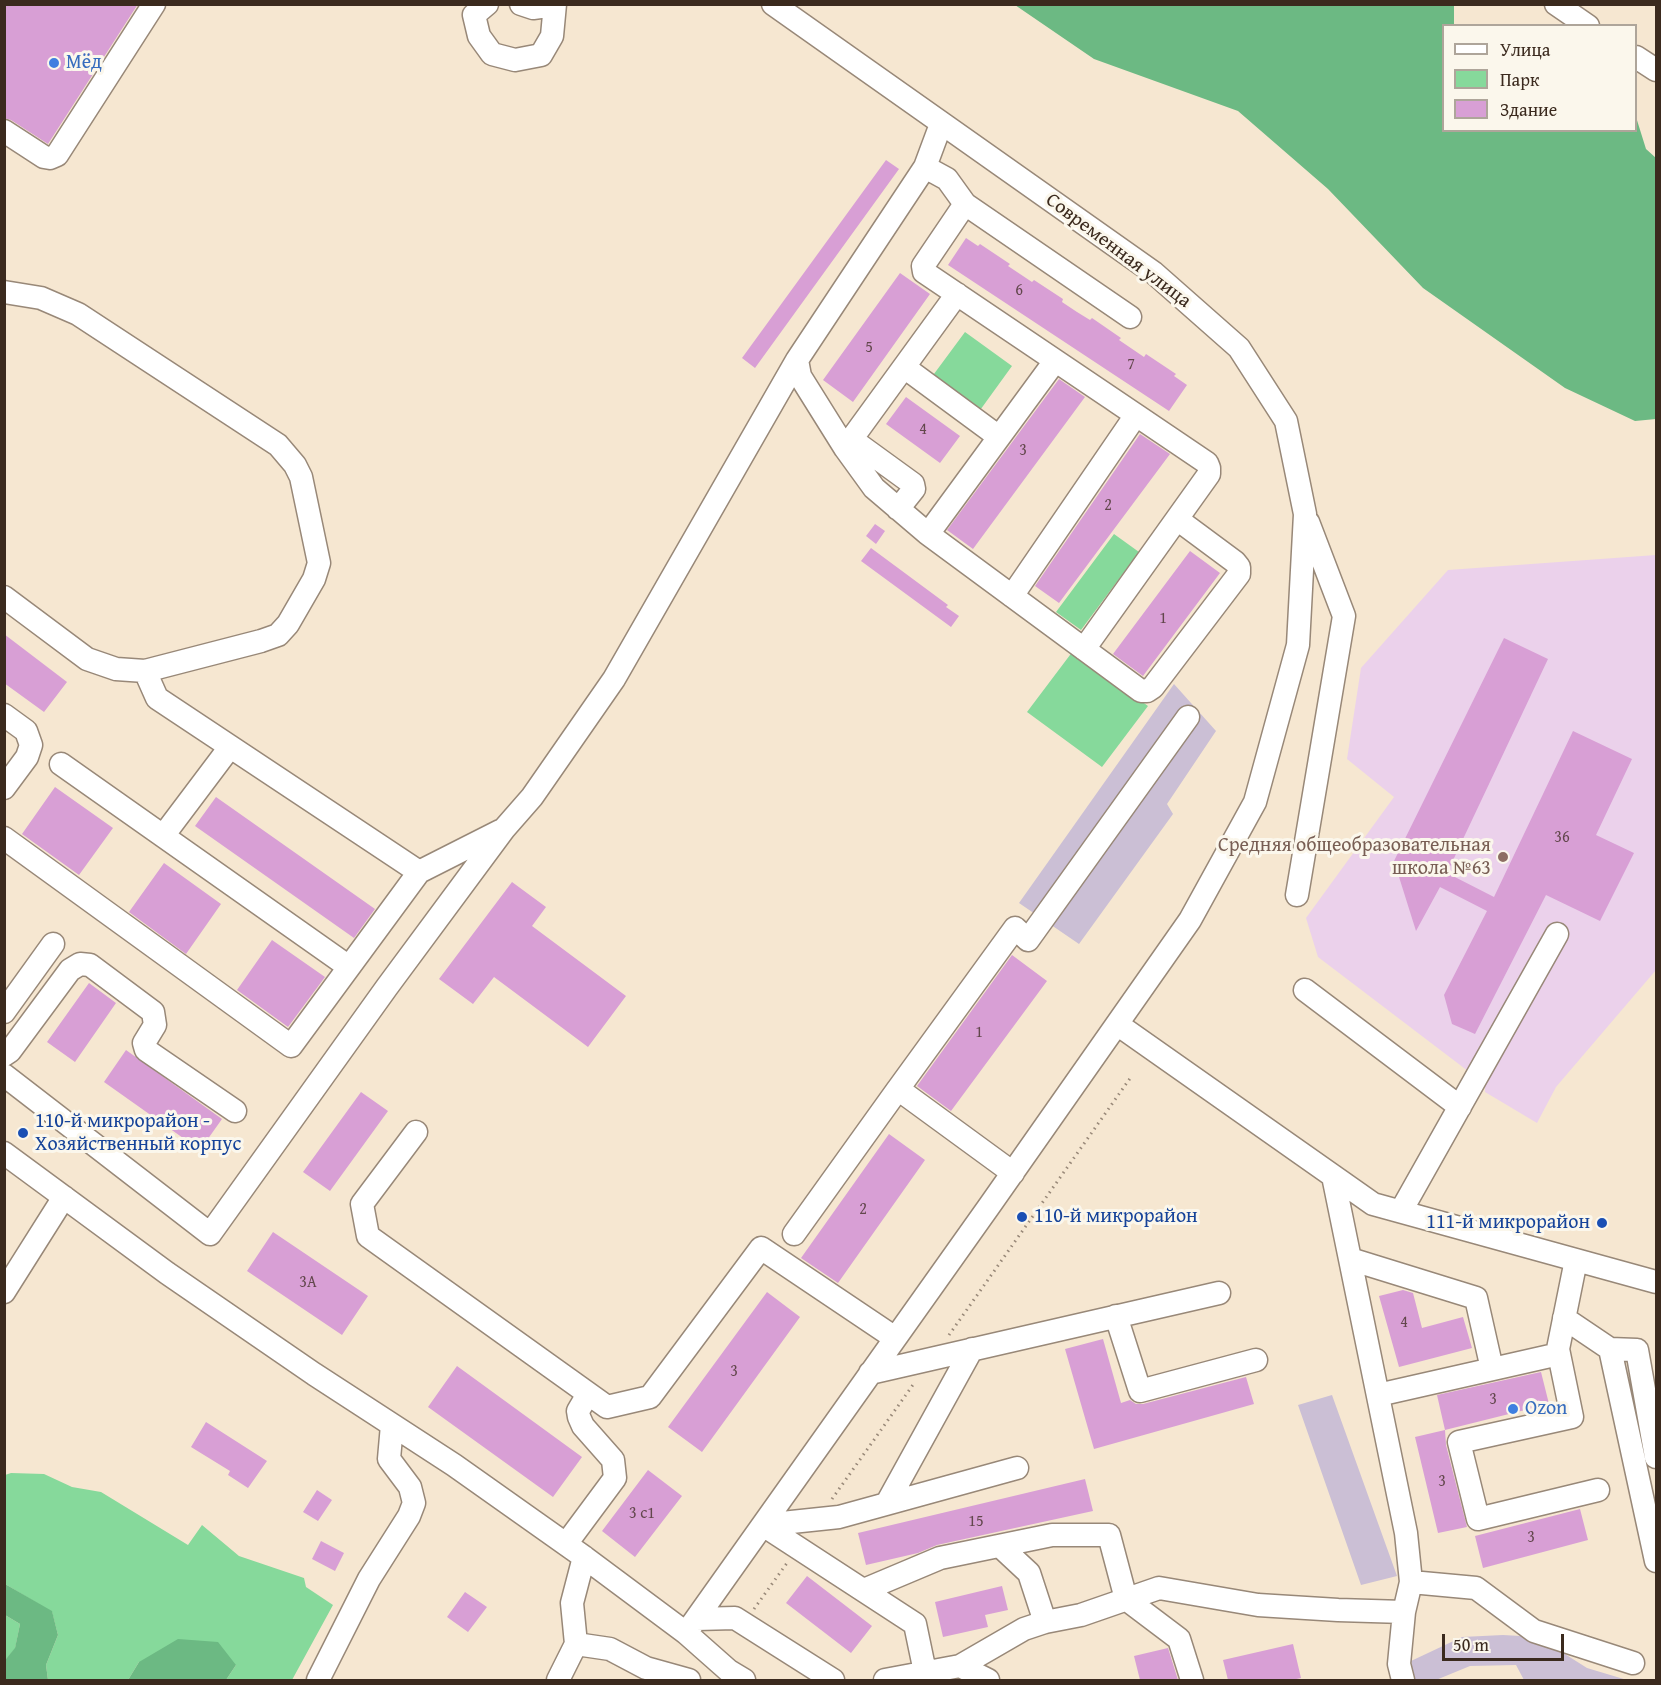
<!DOCTYPE html>
<html>
<head>
<meta charset="utf-8">
<style>
	body { margin:0 }
	#map { position:relative; width:1661px; height:1685px; overflow:hidden; background:#f6e7d1; font-family:"Gentium Book Plus",serif }
	canvas { display:block }
	.frame { position:absolute; inset:0; border:6px solid #3b2a1e; pointer-events:none }
	.legend { position:absolute; left:1442px; top:24px; width:195px; height:108px; box-sizing:border-box; background:#fbf7ec; border:2px solid #aea59a; margin:0; padding:8px 10px; list-style:none; font-size:18px; color:#3b2a1e }
	.legend li { display:flex; align-items:center; gap:12px; height:30px }
	.legend b { width:30px; border:2px solid #aea59a }
	.scale { position:absolute; left:1442px; top:1634px; width:122px; height:27px; box-sizing:border-box; border:3px solid #3b2a1e; border-top:0; padding-left:8px; font-size:18px; line-height:21px; white-space:nowrap; color:#3b2a1e; -webkit-text-stroke:4px #fbf7ec; paint-order:stroke }
</style>
</head>
<body>
<div id="map">
<canvas width="1661" height="1685"></canvas>
<div class="frame"></div>
<ul class="legend">
<li><b style="height:8px;background:#fff"></b>Улица</li>
<li><b style="height:16px;background:#86d99b"></b>Парк</li>
<li><b style="height:16px;background:#d89fd5"></b>Здание</li>
</ul>
<div class="scale">50 m</div>
</div>
<script>
const g = document.querySelector('canvas').getContext('2d');
g.lineJoin = 'round';
function fillPath(path, color) { g.fillStyle = color; g.fill(path, 'evenodd'); }
const poly = rows => new Path2D(rows.map(r => 'M' + r).join(''));
function strokePath(path, color, width, dash) { g.strokeStyle = color; g.lineWidth = width; g.lineCap = dash ? 'butt' : 'round'; g.setLineDash(dash || []); g.stroke(path); }
function write(font, color, halo, rows, align = 'center') {
  g.font = font + ' "Gentium Book Plus",serif'; g.lineWidth = 6; g.setLineDash([]); g.textBaseline = 'middle'; g.strokeStyle = halo; g.fillStyle = color; for (const [text, x, y, turn = 0] of rows) {
    g.save(); g.translate(x, y); g.rotate((+turn || 0) * Math.PI / 180); g.textAlign = isNaN(turn) ? turn : align; if (halo) g.strokeText(text, 0, 0); g.fillText(text, 0, 0); g.restore();
  }
}
const built = poly([
	[1656,555,1656,970,1556,1087,1537,1123,1485,1092,1485,1084,1318,957,1306,918,1394,797,1347,759,1361,668,1448,570]
]);
const industrial = poly([
	[1174,684,1216,731,1167,804,1173,814,1079,944,1019,903],
	[1332,1395,1397,1576,1361,1585,1298,1405],
	[1503,1635,1538,1637,1587,1668,1627,1680,1524,1680,1516,1665,1470,1666,1436,1680,1414,1680,1411,1661,1462,1637]
]);
const green = poly([
	[965,332,1012,366,978,413,931,378],
	[1114,534,1139,552,1081,630,1056,612],
	[1073,651,1148,706,1102,767,1027,712],
	[11,1473,44,1474,72,1487,101,1492,188,1545,202,1525,239,1556,304,1578,306,1587,333,1605,292,1680,226,1680,236,1665,139,1662,128,1680,48,1680,46,1665,58,1635,52,1612,5,1584,5,1475],
	[5,1615,20,1624,15,1649,5,1660]
]);
const forest = poly([
	[1015,5,1454,5,1454,25,1444,26,1444,130,1636,130,1636,117,1646,149,1656,158,1656,419,1635,421,1565,388,1423,288,1328,189,1238,111,1094,59],
	[5,1584,52,1611,58,1635,46,1665,48,1680,5,1680,5,1660,15,1648,20,1624,5,1615],
	[178,1639,218,1642,236,1665,226,1680,128,1680,139,1662]
]);
const building = poly([
	[4,4,138,4,48,144,11,120,4,118],
	[886,160,899,169,755,368,742,358],
	[966,238,978,246,980,244,1010,264,1008,266,1032,282,1034,280,1063,299,1062,302,1077,312,1090,320,1092,318,1121,338,1119,340,1144,357,1146,354,1176,374,1174,376,1187,385,1169,411,948,265],
	[900,273,930,294,853,402,823,380],
	[1059,379,1085,397,973,549,947,530],
	[906,397,960,436,940,463,886,424],
	[1140,434,1170,454,1059,603,1035,586],
	[875,524,885,531,876,544,866,536],
	[871,548,948,605,946,607,959,616,951,627,861,561],
	[1190,551,1220,573,1143,676,1113,654],
	[4,634,67,682,44,712,4,683],
	[1504,638,1548,659,1447,873,1494,897,1573,731,1632,759,1596,835,1634,853,1600,921,1546,895,1475,1034,1452,1024,1444,995,1487,911,1440,887,1416,931,1394,861],
	[55,787,113,828,79,875,22,834],
	[216,797,375,909,354,938,195,826],
	[164,863,221,904,186,954,129,912],
	[512,882,546,907,532,926,626,996,588,1047,494,977,473,1004,439,979],
	[272,940,325,977,288,1027,237,990],
	[1012,955,1047,981,951,1111,917,1086],
	[89,983,116,1003,75,1062,47,1042],
	[126,1050,222,1119,200,1150,104,1082],
	[361,1092,388,1111,330,1191,303,1172],
	[889,1134,925,1160,838,1283,801,1258],
	[273,1232,368,1296,342,1335,247,1271],
	[1403,1290,1413,1293,1422,1328,1463,1317,1472,1348,1399,1367,1379,1296],
	[767,1292,800,1317,702,1452,668,1427],
	[1103,1339,1121,1403,1130,1400,1136,1404,1143,1404,1246,1377,1254,1404,1094,1449,1065,1349],
	[457,1366,582,1457,553,1497,428,1407],
	[1541,1372,1549,1404,1445,1430,1437,1395],
	[206,1422,267,1461,248,1488,228,1475,230,1471,191,1447],
	[1445,1430,1446,1445,1467,1527,1438,1533,1415,1437],
	[648,1470,682,1496,635,1557,602,1531],
	[1085,1479,1093,1511,937,1545,918,1553,866,1565,858,1533],
	[317,1490,332,1500,318,1521,303,1512],
	[1580,1509,1588,1540,1483,1568,1475,1536],
	[321,1541,344,1553,335,1571,312,1559],
	[807,1576,872,1626,851,1653,786,1603],
	[1002,1586,1008,1610,985,1615,988,1627,943,1637,935,1602],
	[465,1592,487,1607,468,1632,447,1617],
	[1293,1644,1301,1678,1292,1680,1228,1680,1223,1660],
	[1168,1648,1178,1680,1140,1680,1134,1656]
]);
const path = poly([
	[949,1335,1131,1077],
	[832,1499,915,1382],
	[754,1609,787,1563]
]);
const minor = poly([
	[487,4,474,15,479,36,492,54,515,60,541,55,552,36,555,4],
	[521,4,533,8,555,5],
	[1556,4,1588,26],
	[1636,57,1656,70],
	[941,124,925,167,797,360,800,376,845,448,874,488,928,534,1141,691,1147,691,1153,687,1239,574,1239,567,1235,562,1177,519],
	[4,131,44,157,50,158,57,155,154,4],
	[925,167,947,179,965,204,923,266,924,272,1136,415],
	[965,204,1130,317],
	[4,292,41,298,78,314,278,445,295,465,301,477,319,563,314,579,288,624,278,635,261,641,145,671,116,669,87,659,4,597],
	[904,367,999,437],
	[851,439,913,484,914,489,898,509],
	[845,448,957,294],
	[928,534,1055,361],
	[1012,596,1136,415,1207,463,1209,468,1209,474,1084,649],
	[145,671,157,698,419,872],
	[4,715,26,731,31,745,27,757,4,788],
	[61,764,349,967],
	[163,836,230,747],
	[4,838,291,1046,419,872,500,831],
	[1297,895,1344,616,1308,522],
	[1305,990,1460,1107],
	[4,1012,53,944],
	[1117,1024,1373,1204,1656,1282],
	[4,1055,10,1051,70,970,80,964,90,965,153,1012,155,1025,144,1043,146,1050,235,1111],
	[4,1075,210,1234,387,987,504,829,532,797,614,679,797,360],
	[898,1089,1015,928,1028,940,1188,717],
	[416,1132,362,1204,368,1236,607,1407,650,1397,761,1248,895,1338],
	[4,1153,167,1273,314,1374,454,1465,584,1557,686,1633,729,1671,744,1680],
	[1401,1211,1557,934],
	[794,1234,898,1089,1013,1173],
	[1350,1259,1476,1298,1492,1369],
	[1576,1260,1558,1349,1572,1417,1459,1442,1478,1519,1598,1490],
	[4,1292,64,1197],
	[1116,1316,1140,1391,1256,1360],
	[1564,1318,1610,1349,1656,1561],
	[1610,1349,1637,1350,1656,1457],
	[870,1373,1219,1293],
	[1378,1395,1559,1354],
	[887,1503,972,1349],
	[763,1525,839,1517,1017,1468],
	[763,1525,915,1624,925,1672],
	[566,1544,615,1478,613,1460,583,1426,579,1417,578,1411,588,1394],
	[1000,1546,1029,1573,1045,1622],
	[1411,1582,1476,1588,1534,1631,1633,1663],
	[864,1590,940,1558,1052,1535,1109,1535,1126,1599,1179,1639,1192,1680],
	[696,1619,735,1618,833,1680],
	[686,1633,990,1205,1190,920,1255,802,1298,645,1305,514,1286,421,1239,348,1154,273,773,4],
	[576,1644,610,1649,646,1668,689,1680],
	[960,1666,988,1680],
	[318,1680,369,1579,409,1516,414,1503,410,1487,389,1459,392,1425],
	[558,1680,576,1644,572,1603,584,1557],
	[885,1680,960,1666,1024,1629,1045,1622,1081,1615,1159,1588,1258,1605,1338,1610,1404,1612,1411,1582,1406,1533,1333,1176],
	[1403,1680,1399,1664,1404,1612]
]);
const markers = [
	[54,63,6,"#3f7fe0"],
	[1503,857,6,"#8d6e63"],
	[23,1133,6,"#1a4fb4"],
	[1022,1217,6,"#1a4fb4"],
	[1602,1223,6,"#1a4fb4"],
	[1513,1409,6,"#3f7fe0"]
];
const numberNames = [
	["6",1019,291],
	["5",869,348],
	["7",1131,365],
	["4",923,430],
	["3",1023,451],
	["2",1108,506],
	["1",1163,619],
	["36",1562,838],
	["1",979,1033],
	["2",863,1210],
	["3А",308,1283],
	["4",1404,1323],
	["3",734,1372],
	["3",1493,1400],
	["3",1442,1482],
	["3 с1",642,1514],
	["15",976,1522],
	["3",1531,1538]
];
const shopNames = [
	["Мёд",66,63],
	["Ozon",1525,1409]
];
const streetNames = [
	["Современная улица",1118,251,37]
];
const educationNames = [
	["Средняя общеобразовательная",1491,846],
	["школа №63",1491,869]
];
const transitNames = [
	["110-й микрорайон -",35,1122],
	["Хозяйственный корпус",35,1145],
	["110-й микрорайон",1034,1217],
	["111-й микрорайон",1590,1223,"right"]
];
fillPath(built, '#ebd1eb');
fillPath(industrial, '#cbbfd5');
fillPath(green, '#86d99b');
fillPath(forest, '#6cb983');
fillPath(building, '#d89fd5');
strokePath(minor, '#988878', 25);
strokePath(path, '#988878', 3, [1.5, 4.5]);
strokePath(minor, '#fff', 22);
for (const [x, y, r, color] of markers) { const dot = new Path2D(); dot.arc(x, y, r, 0, 2 * Math.PI); g.fillStyle = color; g.fill(dot); strokePath(dot, '#fbf7ec', 2); }
write('16px', '#62474c', null, numberNames);
write('20px', '#366cbe', '#fbf7ec', shopNames, 'left');
write('20px', '#3b2a1e', '#fbf7ec', streetNames);
write('20px', '#785e54', '#fbf7ec', educationNames, 'right');
write('20px', '#164399', '#fbf7ec', transitNames, 'left');
</script>
</body>
</html>
